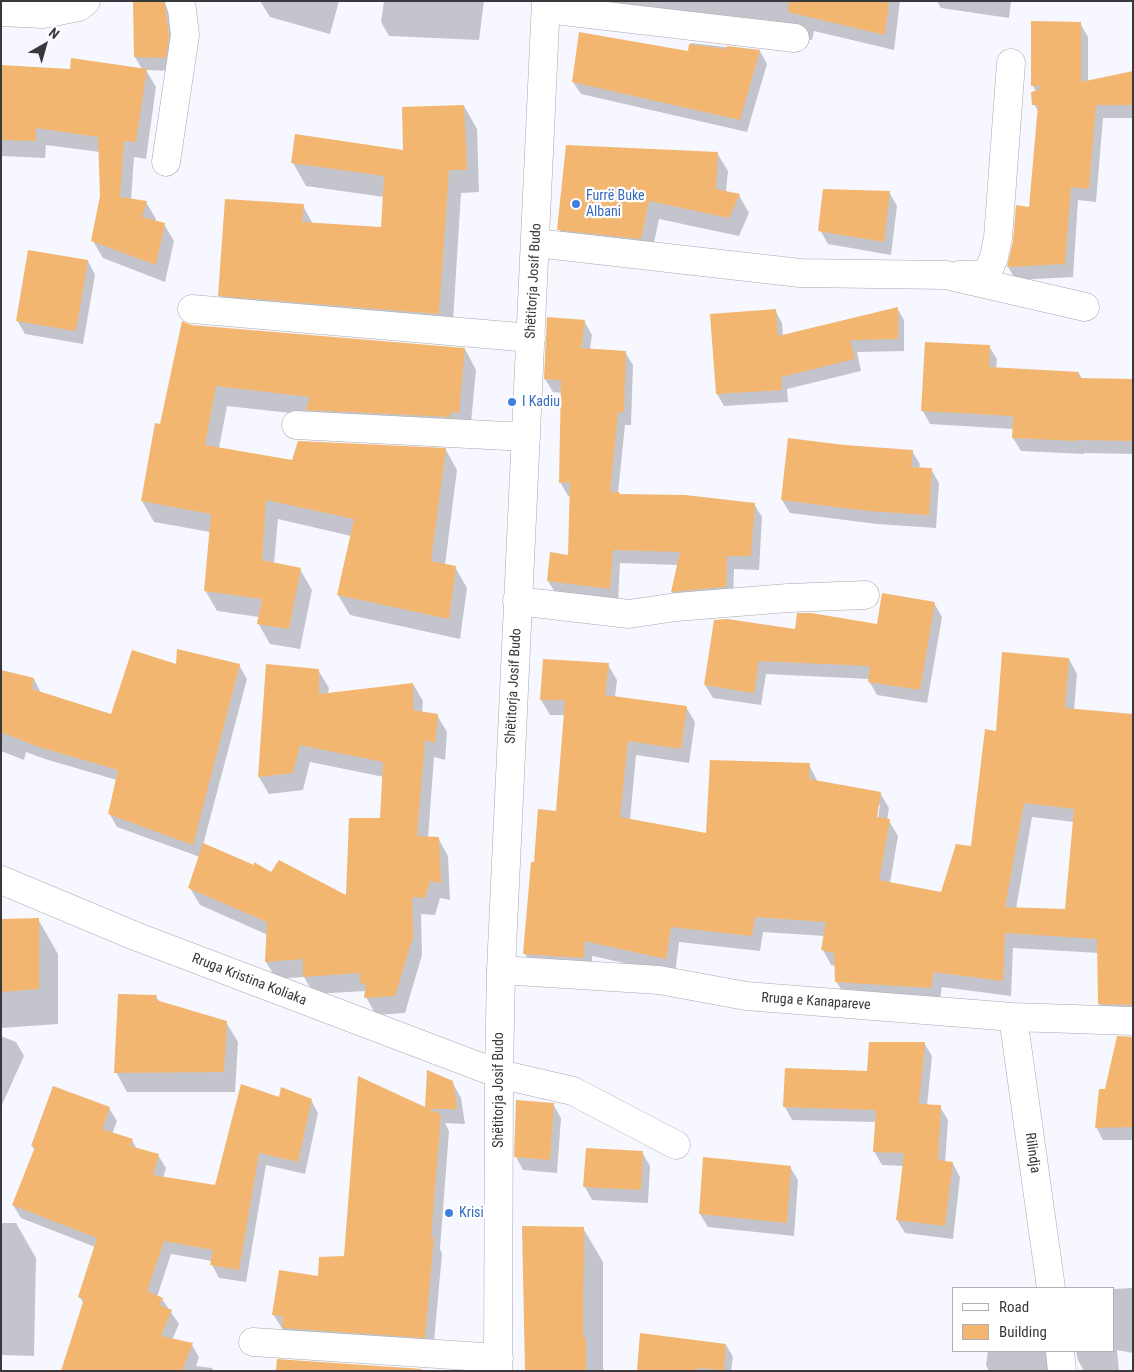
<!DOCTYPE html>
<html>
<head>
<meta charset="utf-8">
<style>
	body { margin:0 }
	#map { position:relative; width:1134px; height:1372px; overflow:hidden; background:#f6f7ff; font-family:"Roboto Condensed",sans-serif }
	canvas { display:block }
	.frame { position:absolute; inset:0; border:2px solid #39393d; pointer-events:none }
	.legend { position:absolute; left:952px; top:1287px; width:162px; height:65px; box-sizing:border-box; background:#fff; border:1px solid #b0b0b1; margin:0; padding:6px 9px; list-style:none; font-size:15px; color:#39393d }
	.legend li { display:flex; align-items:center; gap:10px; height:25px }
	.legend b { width:25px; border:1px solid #b0b0b1 }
	.north { position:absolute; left:20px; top:20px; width:50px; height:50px; -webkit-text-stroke:4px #fff; paint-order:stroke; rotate:38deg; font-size:14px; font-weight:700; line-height:20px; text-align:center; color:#39393d }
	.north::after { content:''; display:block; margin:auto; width:18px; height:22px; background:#39393d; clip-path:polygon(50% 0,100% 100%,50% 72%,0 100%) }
</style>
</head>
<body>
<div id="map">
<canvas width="1134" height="1372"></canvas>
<div class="frame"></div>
<ul class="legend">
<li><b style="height:6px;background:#fff"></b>Road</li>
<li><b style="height:14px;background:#f3b670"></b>Building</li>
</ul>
<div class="north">N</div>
</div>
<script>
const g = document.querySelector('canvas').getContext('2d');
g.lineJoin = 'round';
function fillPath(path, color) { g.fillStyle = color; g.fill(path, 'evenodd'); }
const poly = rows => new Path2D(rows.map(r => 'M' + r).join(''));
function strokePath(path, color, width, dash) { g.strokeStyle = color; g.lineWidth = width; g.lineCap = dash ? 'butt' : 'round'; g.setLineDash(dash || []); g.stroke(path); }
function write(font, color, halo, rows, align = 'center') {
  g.font = font + ' "Roboto Condensed",sans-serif'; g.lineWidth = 4.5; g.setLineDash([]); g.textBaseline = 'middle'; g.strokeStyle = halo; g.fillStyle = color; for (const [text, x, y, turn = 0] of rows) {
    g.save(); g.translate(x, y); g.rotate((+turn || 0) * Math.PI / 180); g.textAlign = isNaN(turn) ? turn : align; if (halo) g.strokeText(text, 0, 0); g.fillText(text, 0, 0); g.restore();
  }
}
const shadow = poly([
	[135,1,174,1,173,71,146,70,156,87,146,159,134,157,131,200,146,202,156,219,155,222,164,224,174,241,165,282,103,258,93,241,101,196,100,152,46,145,45,158,1,156,1,67,71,70,142,69,135,57],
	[260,1,339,1,330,34,270,17],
	[384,1,484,1,479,40,389,36,381,22],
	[598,1,900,1,894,50,814,31,812,40],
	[937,1,1011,1,1009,18,941,8],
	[1080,23,1088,37,1088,81,1133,72,1133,118,1103,118,1096,202,1078,200,1073,277,1016,280,1008,267,1030,208,1039,113,1034,104,1036,92,1033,86],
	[691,43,760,51,767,64,747,132,581,94,573,82,688,52],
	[464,106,477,129,479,192,461,193,452,337,232,318,219,295,303,206,313,224,382,228,384,197,306,186,293,163,405,151],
	[717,153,728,171,726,192,739,195,749,213,739,236,659,219,651,257,569,247,559,229],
	[889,192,897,206,891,255,828,244,820,230],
	[88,261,95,275,83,344,25,334,17,320],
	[897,308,904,320,904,351,857,352,861,371,787,389,788,402,724,406,717,394,711,315,775,310,782,323,783,336],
	[584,321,592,335,590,349,625,352,633,365,631,425,625,425,618,493,620,495,754,504,762,517,759,570,734,569,733,601,680,605,672,592,678,565,620,563,618,602,556,594,548,581,569,556,571,496,568,496,560,482,562,393,553,392,545,379],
	[190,326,465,349,476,370,470,433,227,406,219,448,293,461,446,450,457,470,445,565,455,567,467,588,460,639,350,615,338,595,351,536,278,519,274,564,300,569,312,590,300,649,270,644,258,623,259,617,217,611,205,590,210,532,154,522,142,501,161,426],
	[989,346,997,359,996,369,1079,373,1082,379,1133,380,1133,454,1084,453,1084,454,1021,451,1013,438,1013,429,930,424,923,411],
	[844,446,912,451,920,464,919,469,931,469,939,483,936,528,877,524,790,513,782,500],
	[934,603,942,617,927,703,877,695,869,681,869,679,766,674,761,705,713,698,705,685,796,630,878,625],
	[1069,659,1077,674,1074,710,1133,715,1133,1020,1108,1019,1099,1004,1099,953,1013,948,1011,996,942,987,939,1003,845,996,836,981,836,966,831,965,823,950,825,936,763,932,760,951,679,942,675,974,592,956,592,972,533,969,525,954,535,863,557,812,565,715,550,715,541,700,608,665,617,680,615,697,686,707,695,722,689,763,636,755,630,820,708,835,809,765,818,782,880,793,889,808,887,820,889,821,898,836,890,883,942,893,972,848,997,732],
	[878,805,880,805,877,824,875,823],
	[1032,817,1074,822,1066,911,1016,909],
	[177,665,239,665,247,679,203,845,272,874,347,897,381,820,384,777,310,762,303,790,269,794,259,777,318,670,329,688,328,694,413,684,423,701,422,713,437,715,447,732,445,760,434,757,428,838,438,838,448,856,450,900,440,898,435,915,421,914,422,955,405,1013,376,1015,366,997,366,991,314,994,304,977,276,979,266,962,268,935,200,905,190,888,200,857,117,827,109,813,117,780,45,759,26,752,24,760,1,751,1,672,34,679,41,693,112,715],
	[38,919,58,954,58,1024,1,1028,1,921],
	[156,997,160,1002,226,1022,238,1042,235,1092,127,1092,116,1072],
	[1,1036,16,1042,24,1056,1,1107],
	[1133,1038,1133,1140,1103,1140,1096,1127,1106,1090],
	[924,1043,932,1056,927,1106,940,1107,948,1120,945,1163,953,1164,960,1177,953,1239,905,1233,897,1220,904,1166,882,1165,874,1151,876,1122,792,1120,785,1107,868,1073],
	[452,1082,461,1098,465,1124,445,1123,449,1131,440,1249,442,1254,433,1352,291,1343,273,1314,345,1257,426,1109],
	[280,1099,311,1100,318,1113,305,1174,266,1165,246,1282,219,1278,212,1265,212,1261,171,1254,157,1297,162,1299,179,1324,172,1340,192,1345,199,1357,196,1366,212,1368,214,1371,62,1371,84,1304,79,1296,95,1247,21,1218,13,1205,35,1151,32,1146,109,1108,117,1121,112,1134,132,1140,137,1149,158,1155,166,1168,163,1178,216,1187],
	[553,1104,561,1118,557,1173,523,1170,516,1157],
	[642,1152,650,1166,648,1203,592,1200,585,1187],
	[790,1167,798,1180,794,1236,708,1227,700,1214],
	[1,1223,16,1223,36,1258,34,1356,1,1355],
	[583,1228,603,1262,603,1368,604,1371,527,1371],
	[1133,1288,1133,1353,1117,1350,1119,1371,1084,1371,1078,1360,1076,1351,1113,1351,1113,1289],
	[726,1345,733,1357,731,1371,639,1371],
	[988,1351,1059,1351,1052,1371,989,1371,986,1365]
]);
const building = poly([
	[133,1,164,1,169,35,166,58,134,57],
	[789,1,889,1,885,35,788,12],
	[1031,21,1081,22,1081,82,1133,71,1133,105,1096,105,1089,189,1071,187,1065,264,1007,267,1013,241,1016,205,1029,207,1038,105,1032,105,1031,92,1039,90,1040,86,1031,86],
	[579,32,688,51,689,44,726,49,727,46,760,50,740,120,572,82],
	[71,58,147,69,136,142,124,141,120,197,147,201,142,217,165,223,156,265,91,241,100,196,98,137,36,128,36,141,1,140,1,65,70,69],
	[464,105,467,170,449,170,439,314,218,296,225,199,304,204,302,222,381,227,384,176,291,163,295,134,403,150,402,107],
	[566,145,718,152,716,189,740,194,729,218,649,201,641,239,557,230],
	[823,189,890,191,884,242,818,231],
	[28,250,88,260,76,331,16,321],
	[898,307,898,339,850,340,855,359,781,377,782,390,716,394,710,314,776,309,778,336],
	[547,317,585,320,581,348,626,351,624,412,618,412,610,492,620,492,619,494,685,495,755,503,751,556,727,556,726,587,671,592,680,552,613,550,610,589,547,581,550,552,568,555,570,482,559,483,561,380,544,379],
	[182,321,191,325,465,348,459,413,451,412,450,417,306,410,310,397,216,386,205,445,292,460,298,441,446,448,431,561,456,566,449,619,337,595,354,519,266,500,262,560,301,568,289,629,257,624,262,599,204,591,211,514,141,501,155,423,160,424],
	[925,342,990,345,989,367,1079,372,1079,378,1133,379,1133,441,1077,440,1076,441,1012,438,1013,416,921,411],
	[788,438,844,445,913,450,911,467,932,468,929,515,868,511,781,500],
	[882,593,935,602,920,690,868,682,870,666,759,661,754,693,704,685,714,620,727,619,795,629,797,613,811,613,877,624],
	[177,649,240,664,193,845,108,814,118,770,36,746,1,732,1,670,34,678,32,689,111,714,132,650,176,664],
	[1002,652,1069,658,1065,708,1133,714,1133,1005,1098,1004,1097,939,1005,933,1003,981,934,972,931,988,835,982,834,953,821,950,826,922,755,917,752,936,671,927,666,959,584,941,584,958,523,954,531,862,534,862,538,809,556,811,565,700,540,700,543,659,609,663,605,695,687,706,681,749,628,741,620,817,706,833,710,760,810,763,809,779,881,792,877,817,890,819,879,880,941,892,956,844,971,846,985,729,996,731],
	[1024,803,1074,809,1065,909,1005,907],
	[266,664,319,669,319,694,413,683,413,710,438,714,435,743,425,740,417,836,439,837,441,883,430,881,425,898,412,897,413,937,395,996,364,998,366,984,360,983,360,973,303,977,303,959,265,962,267,922,188,888,203,843,254,865,254,862,271,872,279,860,346,895,349,818,380,818,383,762,300,745,293,773,258,777],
	[39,918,39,989,1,992,1,919],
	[118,994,157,995,156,1000,227,1021,224,1072,114,1073],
	[1117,1036,1133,1037,1133,1127,1095,1128,1099,1089,1105,1089],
	[869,1042,925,1042,919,1104,941,1105,938,1160,953,1162,945,1226,896,1220,904,1153,873,1152,876,1110,783,1107,785,1068,867,1071],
	[427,1070,453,1081,457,1109,428,1109,441,1114,431,1237,434,1237,425,1338,282,1328,283,1316,272,1315,279,1270,318,1276,319,1257,344,1256,358,1076,425,1107],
	[241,1084,279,1097,281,1087,312,1099,298,1162,259,1153,239,1270,210,1265,213,1250,164,1241,147,1291,163,1298,159,1305,172,1310,161,1336,193,1343,182,1371,61,1371,84,1299,78,1297,97,1238,12,1205,35,1147,31,1146,53,1086,110,1107,102,1129,133,1139,130,1146,159,1154,153,1175,215,1185],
	[516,1100,554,1103,550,1160,514,1157],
	[586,1148,643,1151,641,1190,583,1187],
	[703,1157,791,1166,787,1223,699,1214],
	[522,1226,584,1227,583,1337,586,1337,586,1371,525,1371],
	[640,1333,726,1344,724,1370,698,1368,697,1371,637,1371],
	[277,1359,422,1369,422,1371,276,1371]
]);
const street = poly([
	[546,9,795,38],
	[1,12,43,14,79,7,86,1],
	[166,162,185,35,182,9,179,1],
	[536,243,800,273,946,275,1085,307],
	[960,275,987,274,994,257,998,238,1011,63],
	[192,309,531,338],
	[296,425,526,437],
	[517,601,629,614,676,607,788,598,865,595],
	[501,970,659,980,746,996,1013,1017,1133,1021],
	[1013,1017,1051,1288],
	[499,1074,573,1091,676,1145],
	[253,1342,499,1358],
	[1060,1351,1062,1371]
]);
const secondary = poly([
	[1,880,135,936,499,1074],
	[498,1371,499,1074,501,970,546,1]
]);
const markers = [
	[576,204,5,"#3f7fe0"],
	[512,402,5,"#3f7fe0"],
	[449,1213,5,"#3f7fe0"]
];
const shopNames = [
	["Furrë Buke",586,196],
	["Albani",586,212],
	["I Kadiu",522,402],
	["Krisi",459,1213]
];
const streetNames = [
	["Shëtitorja Josif Budo",534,281,-87],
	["Shëtitorja Josif Budo",514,686,-87],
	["Rruga Kristina Koliaka",249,980,21],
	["Rruga e Kanapareve",816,1002,4],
	["Shëtitorja Josif Budo",499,1090,-90],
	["Rilindja",1032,1153,82]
];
fillPath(shadow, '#0003');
fillPath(building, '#f3b670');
strokePath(street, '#a6a8b1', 29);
strokePath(secondary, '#a6a8b1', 29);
strokePath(street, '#fff', 28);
strokePath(secondary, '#fff', 28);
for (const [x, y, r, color] of markers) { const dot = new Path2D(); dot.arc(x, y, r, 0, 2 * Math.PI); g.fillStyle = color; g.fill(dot); strokePath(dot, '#fff', 2); }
write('14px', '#366cbe', '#fff', shopNames, 'left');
write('14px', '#39393d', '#fff', streetNames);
</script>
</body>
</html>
